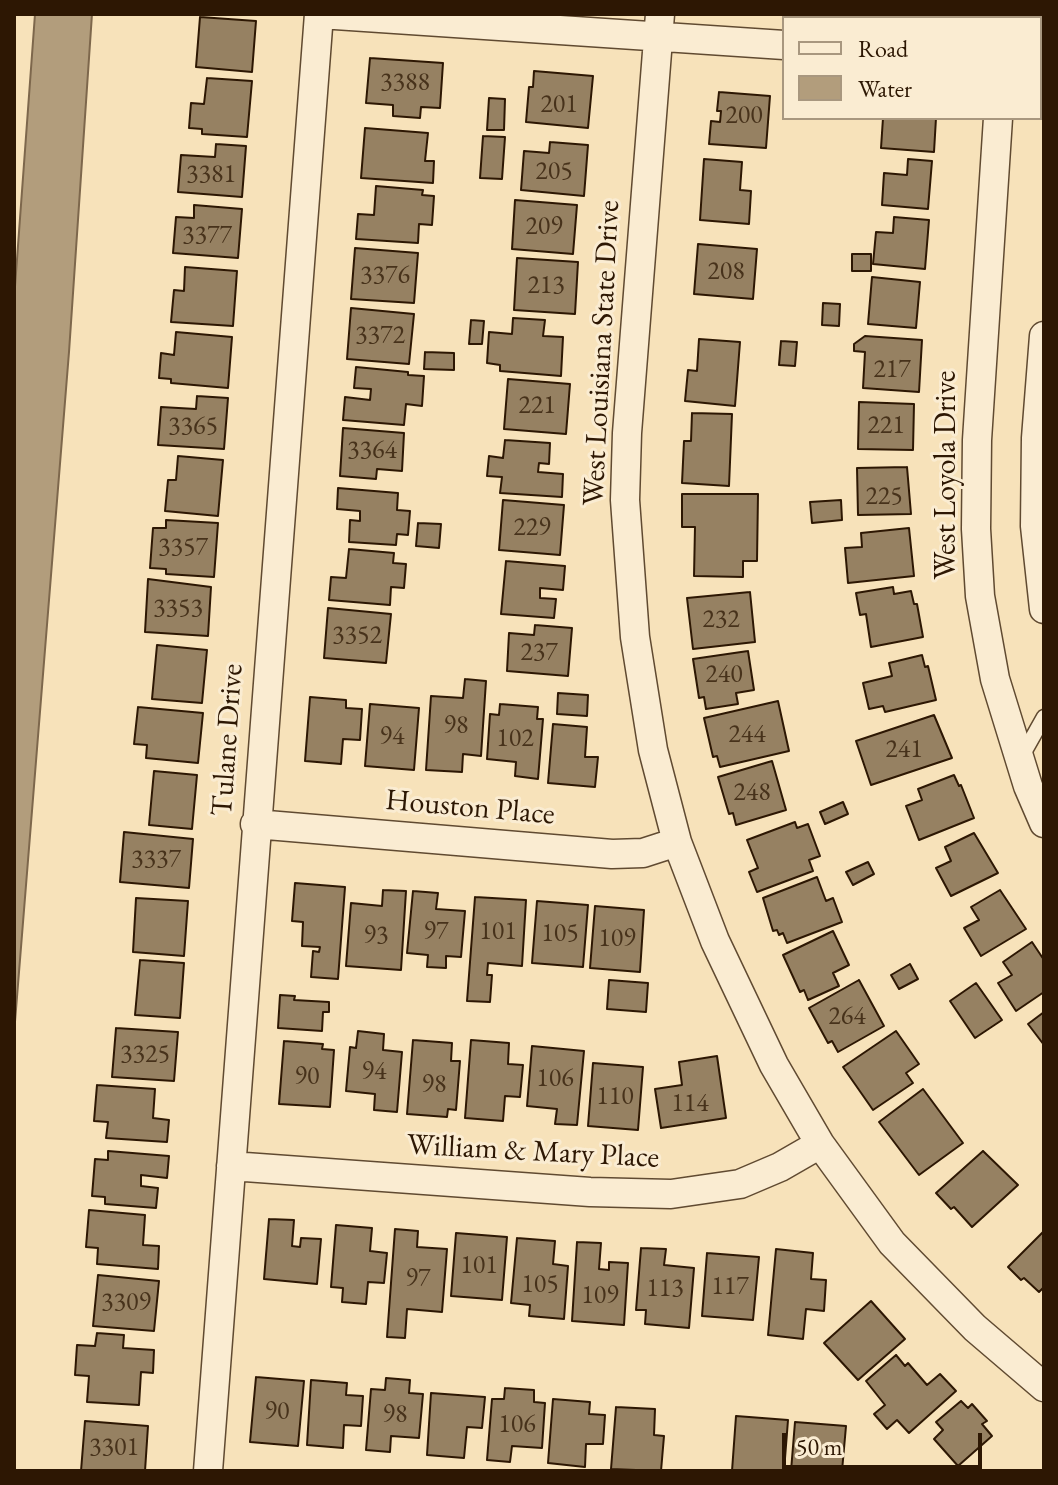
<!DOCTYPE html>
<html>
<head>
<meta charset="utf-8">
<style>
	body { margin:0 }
	#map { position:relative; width:1058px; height:1485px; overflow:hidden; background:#f7e2ba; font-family:"EB Garamond",serif }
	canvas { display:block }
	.frame { position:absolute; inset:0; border:16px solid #2d1703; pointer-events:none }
	.legend { position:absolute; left:782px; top:16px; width:260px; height:104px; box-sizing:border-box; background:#faecd2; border:2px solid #a8977f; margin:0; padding:10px 14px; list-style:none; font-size:24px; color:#2d1703 }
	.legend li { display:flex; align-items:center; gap:16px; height:40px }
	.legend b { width:40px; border:2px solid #a8977f }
	.scale { position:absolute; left:782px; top:1433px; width:200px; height:36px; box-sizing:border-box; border:4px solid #2d1703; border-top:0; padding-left:10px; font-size:24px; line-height:28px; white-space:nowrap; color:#2d1703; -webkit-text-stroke:6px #faecd2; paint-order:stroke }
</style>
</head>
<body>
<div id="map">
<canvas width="1058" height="1485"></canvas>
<div class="frame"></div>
<ul class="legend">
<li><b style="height:10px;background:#faecd2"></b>Road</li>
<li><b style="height:22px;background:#b29d7c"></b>Water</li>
</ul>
<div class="scale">50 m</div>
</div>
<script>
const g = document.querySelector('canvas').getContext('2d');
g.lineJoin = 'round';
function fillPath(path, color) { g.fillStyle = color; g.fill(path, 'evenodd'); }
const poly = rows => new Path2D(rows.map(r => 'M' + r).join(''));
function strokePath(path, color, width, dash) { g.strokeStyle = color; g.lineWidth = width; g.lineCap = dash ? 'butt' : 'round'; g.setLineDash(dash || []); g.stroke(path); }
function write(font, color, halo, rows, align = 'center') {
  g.font = font + ' "EB Garamond",serif'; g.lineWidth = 6; g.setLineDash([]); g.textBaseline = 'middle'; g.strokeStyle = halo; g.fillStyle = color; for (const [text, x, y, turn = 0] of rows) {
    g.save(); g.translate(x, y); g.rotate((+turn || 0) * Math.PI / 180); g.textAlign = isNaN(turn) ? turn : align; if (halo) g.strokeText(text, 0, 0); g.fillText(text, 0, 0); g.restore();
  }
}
const water = poly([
	[35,14,92,14,69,352,14,1034,14,300,35,14]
]);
const building = poly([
	[200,17,256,21,252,72,196,67,200,17],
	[370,58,443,63,440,108,421,107,420,118,393,116,393,105,366,103,370,58],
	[534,71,593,76,588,128,526,122,529,87,533,87,534,71],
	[207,78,252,81,247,137,202,134,202,129,189,128,191,103,204,104,207,78],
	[719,92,770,96,766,148,709,144,711,121,720,122,721,111,717,111,719,92],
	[489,98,505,99,504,130,487,130,489,98],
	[883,118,936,118,934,152,881,148,883,118],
	[365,128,428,133,425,161,434,161,433,183,361,178,365,128],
	[483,136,505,137,502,179,480,178,483,136],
	[550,142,588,145,584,196,521,190,524,151,549,153,550,142],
	[216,144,246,146,242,197,178,192,181,155,215,157,216,144],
	[704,159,742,162,740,190,751,191,749,224,700,220,704,159],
	[908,159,932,161,928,209,882,205,884,173,907,175,908,159],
	[376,186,423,190,422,195,434,196,432,225,419,224,418,243,356,239,358,214,374,215,376,186],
	[515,200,577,205,573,254,512,249,515,200],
	[194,205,242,209,238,258,173,253,176,217,194,218,194,205],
	[894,217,929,220,925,269,873,264,876,232,893,233,894,217],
	[698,244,757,249,753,299,694,294,698,244],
	[355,248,418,253,414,303,351,299,355,248],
	[852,254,871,254,871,271,852,271,852,254],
	[517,258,578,262,575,314,514,310,517,258],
	[185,267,237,271,233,326,171,322,174,290,184,291,185,267],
	[872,277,920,282,916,328,868,324,872,277],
	[823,303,840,304,839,326,822,325,823,303],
	[351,308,414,314,409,364,347,359,351,308],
	[513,318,545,320,543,336,563,337,561,376,500,371,500,365,487,363,489,332,512,334,513,318],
	[471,320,484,321,482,344,469,344,471,320],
	[176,332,232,337,228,388,171,383,171,379,159,378,161,353,174,355,176,332],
	[865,336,922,340,919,392,863,388,865,352,854,351,854,344,865,336],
	[699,339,740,342,735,406,685,401,688,370,697,371,699,339],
	[781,341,797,342,795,366,779,365,781,341],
	[425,352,454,353,454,370,424,369,425,352],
	[356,367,408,372,408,375,424,376,422,406,406,404,404,425,343,420,345,397,370,400,371,389,354,388,356,367],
	[508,379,570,384,566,434,504,429,508,379],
	[197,396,228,398,224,449,158,445,161,407,196,409,197,396],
	[859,402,914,404,913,450,858,449,859,402],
	[692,413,732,414,729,486,682,483,684,441,691,441,692,413],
	[343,428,404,433,402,471,377,469,376,479,340,476,343,428],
	[505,440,550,443,549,464,539,463,538,472,563,474,562,497,500,493,502,477,487,476,489,456,503,458,505,440],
	[178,456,223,460,218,516,165,511,168,480,176,480,178,456],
	[907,467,911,514,858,515,857,468,907,467],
	[338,488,398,493,397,510,410,511,408,535,397,534,396,545,349,542,350,520,360,521,360,511,337,509,338,488],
	[682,494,758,494,757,561,743,561,743,577,694,576,695,527,682,527,682,494],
	[503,500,564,505,560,555,499,550,503,500],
	[841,500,842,520,812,523,810,502,841,500],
	[166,520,218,523,214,577,166,574,166,569,150,568,153,528,166,528,166,520],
	[418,523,441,524,439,548,416,546,418,523],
	[909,528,914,576,848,583,845,548,862,547,861,533,909,528],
	[349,549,394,553,393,563,406,564,404,588,391,587,390,605,329,600,331,577,346,578,349,549],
	[506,561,565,566,563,590,540,588,540,598,556,599,554,618,501,614,506,561],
	[148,579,211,587,208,636,145,632,148,579],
	[893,587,894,594,911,591,914,604,917,604,923,637,871,647,866,614,860,615,856,593,893,587],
	[750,592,755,642,693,649,687,598,750,592],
	[328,608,391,614,386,663,324,658,328,608],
	[535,625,572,628,568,676,507,671,509,633,534,635,535,625],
	[157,645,207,650,202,703,152,699,157,645],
	[748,651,754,690,736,693,738,704,706,709,704,697,699,698,693,659,748,651],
	[922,655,925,667,928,666,936,700,885,712,883,706,869,709,863,683,892,676,889,663,922,655],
	[465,679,486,681,481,756,463,754,462,772,426,770,431,696,463,698,465,679],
	[558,693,588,695,587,716,557,714,558,693],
	[310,697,346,700,346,708,362,709,360,740,343,739,341,764,305,761,310,697],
	[778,701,789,751,720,767,717,756,713,757,704,718,778,701],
	[370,704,419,708,414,770,365,766,370,704],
	[500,704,538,707,537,719,543,719,538,779,515,776,516,762,487,759,490,714,499,715,500,704],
	[138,707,203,713,198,763,146,758,147,745,134,744,138,707],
	[934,715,952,758,871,785,856,741,934,715],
	[553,724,587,727,585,757,598,757,595,787,548,783,553,724],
	[772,761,786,810,736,825,733,813,729,814,718,777,772,761],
	[154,771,197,775,192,829,149,825,154,771],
	[954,775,959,786,961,785,974,818,919,840,906,806,922,800,918,789,954,775],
	[843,802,848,814,825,824,820,812,843,802],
	[795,822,797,828,808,824,820,856,809,860,813,871,757,892,749,872,758,868,747,840,795,822],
	[124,832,193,839,189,888,120,882,124,832],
	[974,833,998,873,951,896,936,868,951,861,945,847,974,833],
	[868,862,874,874,853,885,846,872,868,862],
	[817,877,826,901,833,898,842,922,787,943,783,933,779,935,777,930,773,931,763,898,817,877],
	[295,883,345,887,338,979,311,977,313,951,319,952,320,947,302,946,303,922,292,921,295,883],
	[383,890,406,891,401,970,346,966,351,903,382,906,383,890],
	[1000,890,1026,929,981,956,964,928,979,920,971,907,1000,890],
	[413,891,438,893,436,909,465,911,461,957,446,956,446,968,427,967,428,955,407,953,413,891],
	[475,897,526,900,522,966,488,963,487,975,492,975,490,1002,467,1001,475,897],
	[136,898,188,901,184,956,133,952,136,898],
	[537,901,588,905,583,967,532,963,537,901],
	[595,906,644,910,640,972,590,968,595,906],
	[833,931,849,965,833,973,839,986,808,1000,804,990,800,992,783,955,833,931],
	[1032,942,1044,960,1044,992,1016,1011,998,983,1012,975,1003,962,1032,942],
	[140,960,184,963,180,1018,135,1015,140,960],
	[910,964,918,979,899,989,891,975,910,964],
	[609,980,648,983,646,1012,607,1009,609,980],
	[859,980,884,1026,838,1052,832,1041,828,1043,809,1008,859,980],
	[976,983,1002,1020,975,1038,950,1001,976,983],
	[280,995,295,996,294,1000,329,1002,329,1012,323,1012,322,1031,278,1028,280,995],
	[1044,1012,1044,1045,1028,1024,1044,1012],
	[116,1028,178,1032,174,1081,112,1077,116,1028],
	[358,1031,384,1034,383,1050,402,1052,397,1112,374,1110,375,1094,346,1091,350,1047,356,1048,358,1031],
	[896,1031,919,1064,906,1073,913,1083,873,1110,843,1067,896,1031],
	[413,1040,452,1043,451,1061,460,1061,456,1110,448,1109,447,1117,407,1114,413,1040],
	[471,1040,509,1043,508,1064,523,1065,520,1097,505,1096,503,1121,465,1118,471,1040],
	[284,1041,323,1044,322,1049,334,1050,330,1107,279,1104,284,1041],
	[532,1046,584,1051,577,1125,555,1124,557,1109,527,1106,532,1046],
	[717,1056,726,1118,661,1128,655,1089,682,1085,679,1062,717,1056],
	[593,1063,643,1067,638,1130,588,1126,593,1063],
	[97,1085,155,1089,153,1118,169,1120,167,1142,106,1138,108,1122,94,1121,97,1085],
	[923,1089,963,1143,919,1175,879,1122,923,1089],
	[108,1151,169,1156,167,1178,141,1175,141,1186,158,1188,156,1208,105,1204,105,1197,92,1196,95,1159,108,1160,108,1151],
	[983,1151,1018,1185,972,1227,954,1207,951,1209,936,1193,983,1151],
	[89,1210,145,1215,143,1245,159,1246,158,1269,97,1264,98,1248,86,1247,89,1210],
	[269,1219,294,1220,292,1246,300,1247,301,1238,321,1239,317,1284,264,1279,269,1219],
	[336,1225,372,1228,370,1251,387,1253,384,1283,368,1282,366,1304,342,1302,343,1288,331,1287,336,1225],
	[395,1229,418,1231,417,1247,447,1249,442,1312,407,1309,405,1338,387,1337,395,1229],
	[1044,1231,1044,1287,1039,1292,1024,1278,1021,1280,1008,1267,1044,1231],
	[456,1233,507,1237,502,1300,451,1296,456,1233],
	[517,1238,555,1241,553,1264,568,1266,564,1319,529,1316,530,1305,511,1303,517,1238],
	[577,1242,601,1243,599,1269,609,1270,609,1262,628,1263,624,1325,572,1321,577,1242],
	[641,1248,666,1249,664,1265,694,1268,689,1328,645,1324,646,1310,636,1310,641,1248],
	[776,1249,813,1253,811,1279,826,1280,824,1311,806,1309,803,1339,768,1335,776,1249],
	[707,1253,759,1257,753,1320,702,1316,707,1253],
	[98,1275,159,1281,154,1331,93,1326,98,1275],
	[871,1301,905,1339,858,1380,824,1343,871,1301],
	[97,1333,124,1335,123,1348,154,1350,153,1373,141,1372,139,1405,87,1402,89,1376,75,1375,77,1345,95,1346,97,1333],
	[896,1355,905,1366,908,1363,927,1385,940,1374,956,1391,909,1433,897,1420,887,1429,874,1414,885,1405,866,1381,896,1355],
	[256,1377,304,1381,298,1446,250,1442,256,1377],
	[386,1378,410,1380,409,1393,423,1394,419,1438,391,1436,390,1452,366,1450,371,1389,385,1390,386,1378],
	[311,1380,347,1383,346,1395,363,1396,361,1426,344,1425,343,1448,307,1445,311,1380],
	[505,1388,534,1390,534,1402,545,1403,542,1448,512,1446,510,1462,487,1460,492,1399,504,1399,505,1388],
	[431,1393,485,1397,482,1428,467,1427,464,1458,427,1455,431,1393],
	[553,1399,590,1402,589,1414,605,1415,603,1444,586,1444,585,1467,548,1463,553,1399],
	[961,1401,968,1408,972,1404,987,1421,982,1424,992,1436,958,1466,934,1439,943,1430,936,1422,961,1401],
	[616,1407,655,1409,654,1435,664,1436,661,1471,611,1469,616,1407],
	[736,1416,788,1420,784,1471,732,1471,736,1416],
	[85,1421,148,1426,145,1471,81,1471,85,1421],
	[795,1422,846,1426,842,1471,791,1471,795,1422]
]);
const lane = poly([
	[1022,756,1044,717]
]);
const street = poly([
	[320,14,784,45],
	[660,14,627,433,625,500,635,637,653,750,677,842,715,941,774,1065,820,1144,892,1243,975,1328,1044,1387],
	[1005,18,1006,14],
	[1040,62,1044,63],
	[998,118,977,440,976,529,980,596,995,679,1028,786,1044,823],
	[1044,336,1036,438,1035,526,1044,609],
	[255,824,612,854,643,853,677,842],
	[231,1166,590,1192,671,1194,740,1184,780,1167,820,1144],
	[208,1471,319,14]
]);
const numberNames = [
	["3388",405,83],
	["201",559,105],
	["200",744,116],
	["205",554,172],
	["3381",211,175],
	["209",544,227],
	["3377",207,236],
	["208",726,272],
	["3376",385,276],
	["213",546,286],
	["3372",380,336],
	["217",892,370],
	["221",537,406],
	["221",886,426],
	["3365",193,427],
	["3364",372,451],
	["225",884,497],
	["229",532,528],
	["3357",183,548],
	["3353",178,609],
	["232",721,620],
	["3352",357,636],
	["237",539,653],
	["240",724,675],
	["98",456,726],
	["244",747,735],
	["94",392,737],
	["102",515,739],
	["241",904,750],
	["248",752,793],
	["3337",156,860],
	["97",436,932],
	["101",498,932],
	["105",560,934],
	["93",376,936],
	["109",617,939],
	["264",847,1017],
	["3325",145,1055],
	["94",374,1072],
	["90",307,1077],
	["106",555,1079],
	["98",434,1085],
	["110",615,1097],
	["114",690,1104],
	["101",479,1266],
	["97",418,1279],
	["105",540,1285],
	["117",730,1287],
	["113",665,1289],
	["109",600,1296],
	["3309",126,1303],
	["90",277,1412],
	["98",395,1415],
	["106",517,1425],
	["3301",114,1448]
];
const streetNames = [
	["West Louisiana State Drive",602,353,-87],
	["West Loyola Drive",947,475,-90],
	["Tulane Drive",228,740,-86],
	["Houston Place",470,808,5],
	["William & Mary Place",533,1152,3]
];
fillPath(water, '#b29d7c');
strokePath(water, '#7d674c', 2);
fillPath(building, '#968162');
strokePath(building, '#2d1703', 2);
strokePath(lane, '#604a31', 17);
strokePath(street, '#604a31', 31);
strokePath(lane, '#faecd2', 14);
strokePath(street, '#faecd2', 28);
write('26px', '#47321b', null, numberNames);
write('30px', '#2d1703', '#faecd2', streetNames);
</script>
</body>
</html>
